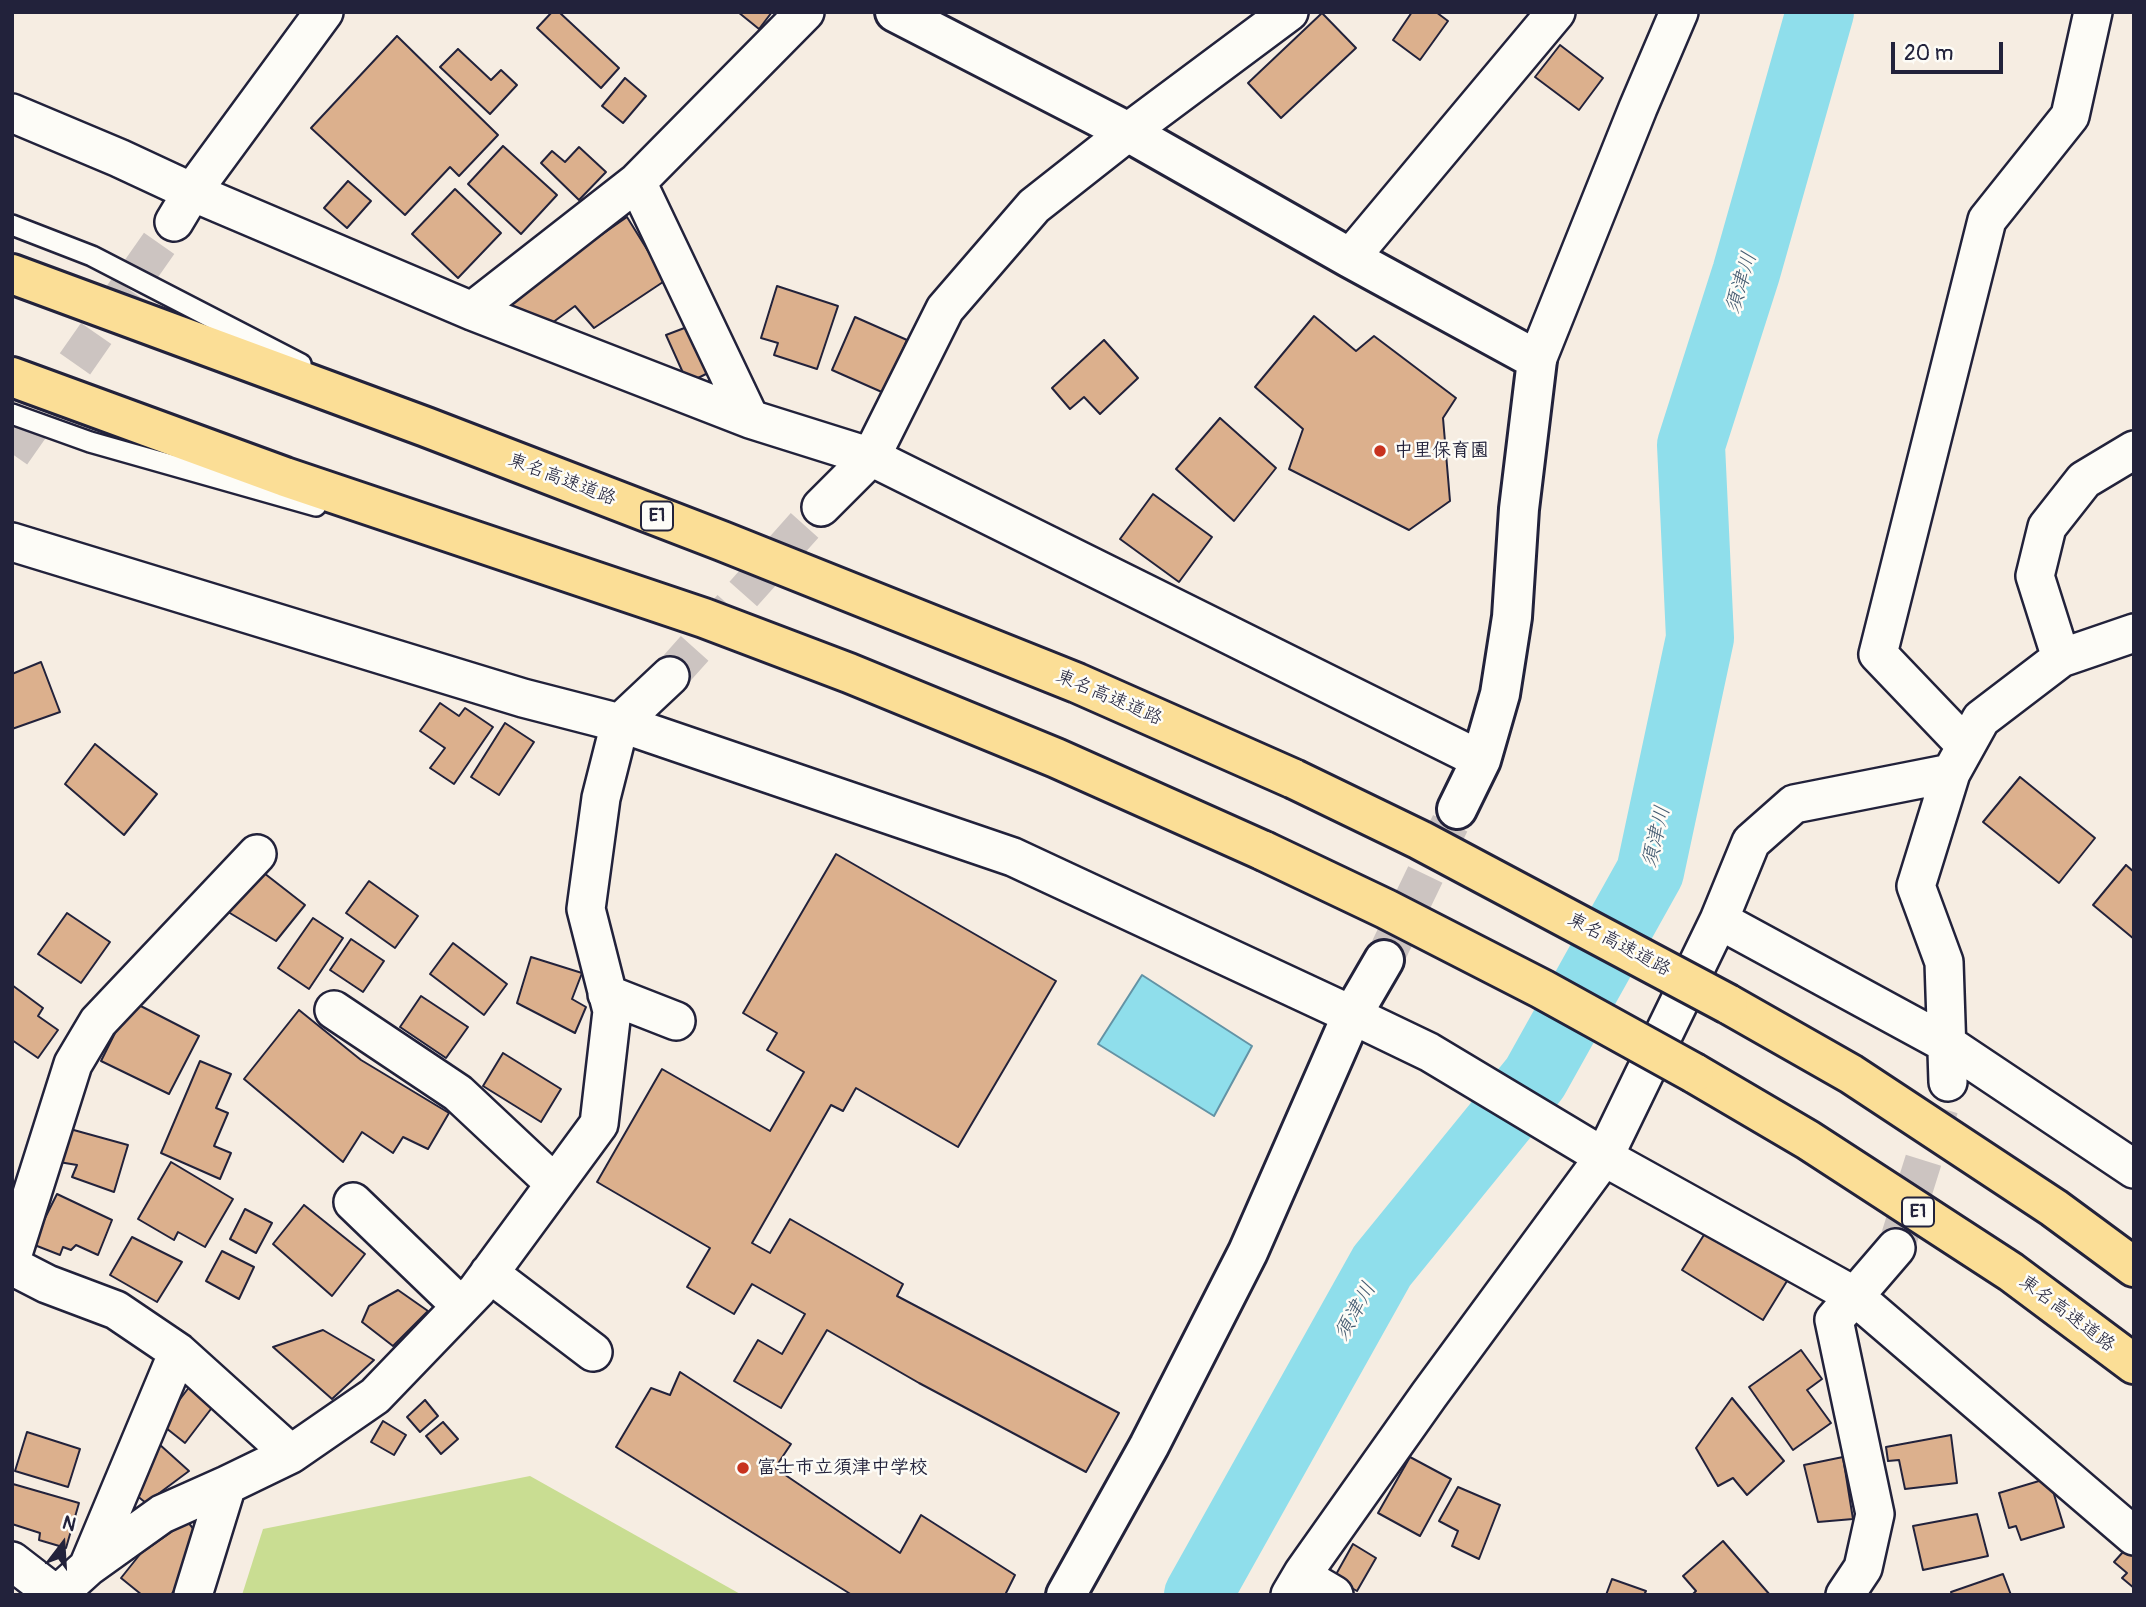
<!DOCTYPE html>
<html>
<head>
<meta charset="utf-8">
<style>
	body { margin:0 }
	#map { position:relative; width:2146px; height:1607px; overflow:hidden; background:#f6ede2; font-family:Pangolin,sans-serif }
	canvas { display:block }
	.frame { position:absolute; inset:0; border:14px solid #22223b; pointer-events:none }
	.north { position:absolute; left:28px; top:1509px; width:70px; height:70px; -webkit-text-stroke:5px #fdfcf7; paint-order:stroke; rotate:17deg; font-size:19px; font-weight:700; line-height:28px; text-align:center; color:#22223b }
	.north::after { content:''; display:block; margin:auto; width:24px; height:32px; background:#22223b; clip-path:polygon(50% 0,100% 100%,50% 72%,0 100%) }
	.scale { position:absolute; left:1891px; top:42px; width:112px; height:32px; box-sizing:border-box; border:4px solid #22223b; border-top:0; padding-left:9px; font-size:21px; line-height:24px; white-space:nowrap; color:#22223b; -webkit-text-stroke:5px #fdfcf7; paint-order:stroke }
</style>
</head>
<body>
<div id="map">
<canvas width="2146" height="1607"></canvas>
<div class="frame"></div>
<div class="north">N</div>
<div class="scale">20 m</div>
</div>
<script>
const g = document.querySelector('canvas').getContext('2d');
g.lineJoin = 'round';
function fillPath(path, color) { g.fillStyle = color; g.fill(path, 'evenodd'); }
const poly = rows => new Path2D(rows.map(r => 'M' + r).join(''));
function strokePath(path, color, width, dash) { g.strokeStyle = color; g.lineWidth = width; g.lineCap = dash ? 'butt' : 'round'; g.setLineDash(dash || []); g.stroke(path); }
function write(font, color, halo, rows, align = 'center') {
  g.font = font + ' Pangolin,"Klee One",sans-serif'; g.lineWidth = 5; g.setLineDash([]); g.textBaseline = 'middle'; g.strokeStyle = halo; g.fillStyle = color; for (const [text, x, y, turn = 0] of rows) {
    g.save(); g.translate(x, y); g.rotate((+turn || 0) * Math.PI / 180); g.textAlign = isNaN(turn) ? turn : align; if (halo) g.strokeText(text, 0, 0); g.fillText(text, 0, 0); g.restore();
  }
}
const green = poly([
	[530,1476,742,1595,242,1595,263,1529]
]);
const water = poly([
	[1142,975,1252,1046,1214,1116,1098,1044,1142,975]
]);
const river = poly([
	[1198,1595,1382,1266,1535,1078,1650,872,1700,638,1691,445,1746,273,1820,12]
]);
const building = poly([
	[552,12,559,12,619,68,601,88,537,28,552,12],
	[738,12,772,12,759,29,738,12],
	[1412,12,1436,12,1448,21,1420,60,1393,40,1412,12],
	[1322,13,1356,48,1281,118,1248,83,1322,13],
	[397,36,498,135,459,176,450,167,405,215,311,128,397,36],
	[1560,45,1603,78,1579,110,1535,77,1560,45],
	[458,49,491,80,501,70,517,85,490,114,440,67,458,49],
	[625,78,646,96,623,123,602,106,625,78],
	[503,146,557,195,521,234,468,184,503,146],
	[579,147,606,172,579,200,541,163,552,151,565,162,579,147],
	[348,181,371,201,347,228,324,208,348,181],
	[455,189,501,233,458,278,412,234,455,189],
	[627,217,666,280,594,328,575,306,552,323,500,305,627,217],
	[777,286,838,306,817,369,774,355,778,343,761,338,777,286],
	[1314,316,1356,351,1374,336,1456,398,1443,418,1450,501,1409,530,1289,469,1303,429,1255,387,1314,316],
	[855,317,907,340,884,393,832,370,855,317],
	[687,327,708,373,694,380,684,375,666,335,687,327],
	[1104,340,1138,378,1100,414,1084,397,1070,409,1052,388,1104,340],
	[1220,418,1276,468,1234,521,1176,469,1220,418],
	[1153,494,1212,537,1179,582,1120,539,1153,494],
	[41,662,60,712,12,729,12,674,41,662],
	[440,703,459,716,465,708,493,727,454,784,430,768,445,748,420,731,440,703],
	[505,723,534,742,499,795,471,777,505,723],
	[95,744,157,794,124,835,65,784,95,744],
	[2020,777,2095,838,2059,883,1983,822,2020,777],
	[836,854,1056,981,958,1147,856,1088,843,1111,831,1105,752,1243,770,1253,790,1219,903,1284,897,1296,1119,1413,1086,1472,919,1383,827,1330,781,1408,734,1381,758,1340,782,1354,805,1314,752,1284,734,1314,687,1287,710,1248,597,1182,662,1069,770,1131,804,1072,767,1050,777,1033,743,1013,836,854],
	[2126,865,2134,872,2134,939,2093,905,2126,865],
	[255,866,305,905,276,941,220,907,255,866],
	[369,881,418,916,395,948,346,913,369,881],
	[67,913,110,942,81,983,38,954,67,913],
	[313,918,343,938,309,989,278,968,313,918],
	[351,939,384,961,363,992,330,970,351,939],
	[453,943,507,984,484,1015,430,974,453,943],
	[531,957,582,973,572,999,586,1007,575,1033,517,1003,531,957],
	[12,985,43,1008,38,1016,58,1030,38,1058,12,1040,12,985],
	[421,996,468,1027,446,1058,400,1027,421,996],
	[131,1001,199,1036,169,1094,101,1061,131,1001],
	[299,1010,361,1060,449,1113,428,1149,403,1137,393,1153,362,1132,343,1162,244,1079,299,1010],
	[503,1053,561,1089,541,1122,483,1086,503,1053],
	[200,1061,231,1074,216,1108,228,1113,214,1146,231,1153,220,1179,161,1153,200,1061],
	[70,1129,128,1145,114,1192,72,1177,77,1165,59,1162,70,1129],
	[171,1162,233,1199,205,1247,178,1232,174,1240,138,1219,171,1162],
	[57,1194,112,1220,98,1255,76,1245,71,1250,63,1247,60,1255,32,1244,57,1194],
	[304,1205,365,1254,332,1296,273,1244,304,1205],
	[245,1209,272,1223,256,1253,230,1239,245,1209],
	[1707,1230,1787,1281,1763,1320,1682,1270,1707,1230],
	[132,1237,182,1262,157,1302,110,1275,132,1237],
	[222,1251,254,1267,239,1299,206,1281,222,1251],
	[398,1290,428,1311,393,1346,362,1322,369,1306,398,1290],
	[323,1330,374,1360,332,1399,273,1347,323,1330],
	[1801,1350,1822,1379,1807,1390,1831,1423,1793,1450,1749,1387,1801,1350],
	[680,1372,791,1444,775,1468,900,1553,921,1515,1015,1575,1005,1595,852,1595,616,1447,651,1388,670,1395,680,1372],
	[190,1386,214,1405,185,1443,161,1424,190,1386],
	[1732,1398,1784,1461,1747,1495,1733,1478,1718,1486,1696,1448,1732,1398],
	[425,1400,438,1416,420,1432,407,1417,425,1400],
	[383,1421,406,1435,394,1455,371,1442,383,1421],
	[443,1422,458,1439,441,1454,426,1436,443,1422],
	[27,1432,80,1449,68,1487,15,1471,27,1432],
	[1951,1435,1957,1483,1905,1489,1899,1460,1888,1461,1886,1447,1951,1435],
	[159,1444,189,1471,146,1503,136,1495,159,1444],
	[1410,1457,1451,1479,1420,1536,1378,1513,1410,1457],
	[1843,1457,1853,1519,1818,1522,1804,1465,1843,1457],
	[2049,1478,2064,1527,2021,1540,2016,1526,2009,1528,1999,1493,2049,1478],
	[13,1484,79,1503,66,1548,39,1540,40,1533,12,1524,13,1484],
	[1458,1487,1500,1505,1479,1559,1452,1546,1458,1531,1439,1521,1458,1487],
	[1977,1514,1988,1556,1923,1570,1913,1526,1977,1514],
	[187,1521,196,1532,181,1580,171,1595,142,1595,121,1578,141,1553,187,1521],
	[1723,1541,1770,1595,1692,1595,1696,1591,1683,1576,1723,1541],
	[2131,1543,2134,1546,2134,1588,2122,1578,2127,1573,2114,1562,2131,1543],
	[1353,1544,1376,1558,1357,1591,1334,1578,1353,1544],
	[2003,1574,2011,1595,1952,1595,1951,1592,2003,1574],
	[1612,1579,1646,1591,1644,1595,1606,1595,1612,1579]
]);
const streetTunnel = poly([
	[12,454,174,222],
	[670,676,821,507],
	[1896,1248,1948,1082]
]);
const secondaryTunnel = poly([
	[1384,960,1457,809]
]);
const lane = poly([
	[12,225,92,256,301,364],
	[12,414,90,442,316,506]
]);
const street = poly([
	[12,113,119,158,192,192,472,311,750,419,871,457,1481,760],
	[174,222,192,192,324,12],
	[1350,258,1556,12],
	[472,311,637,182],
	[1537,360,1638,108,1679,12],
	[750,419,637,182,805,12],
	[821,507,871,457,945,309,1034,206,1128,132,1289,12],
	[12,542,523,698,620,723,1013,857,1352,1015,1429,1052,1604,1157,1853,1295,2134,1536],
	[2061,658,2035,576,2047,527,2084,480,2134,450],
	[1966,746,1878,654,1987,220,2070,116,2093,12],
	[1719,920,1947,1044,2134,1169],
	[607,994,676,1021],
	[334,1010,458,1093,555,1184],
	[1948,1082,1944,962,1916,886,1951,773,1981,719,2061,658,2134,633],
	[353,1202,461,1306],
	[12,1257,73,1064,98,1022,257,854],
	[12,1266,47,1284,116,1310,178,1352,291,1454],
	[489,1273,593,1352],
	[12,1561,56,1595],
	[88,1567,178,1352],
	[1302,1576,1334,1595],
	[57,1595,88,1567,162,1514,227,1485,291,1454,375,1396,477,1290,599,1124,612,1011,586,909,601,798,620,723,670,676],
	[193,1595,227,1485],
	[1290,1595,1303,1573,1429,1395,1604,1157,1719,920,1751,842,1794,804,1951,773],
	[1845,1595,1863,1568,1875,1514,1834,1320,1896,1248]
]);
const secondary = poly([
	[895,12,1128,132,1350,258,1537,360,1519,509,1512,617,1500,694,1481,760,1457,809],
	[1066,1595,1149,1446,1248,1252,1352,1015,1384,960]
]);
const highway = poly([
	[12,274,426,427,722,541,1077,683,1294,779],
	[12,377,285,477,704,618,849,673,1056,758,1264,851],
	[1728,1004,1851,1074,2054,1208,2134,1267],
	[1694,1073,1808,1140,2011,1272,2134,1364]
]);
const highwayBridge = poly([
	[1294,779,1420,840,1728,1004],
	[1264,851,1386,909,1542,989,1694,1073]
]);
const markers = [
	[1380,451,7,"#c8321e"],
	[743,1468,7,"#c8321e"]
];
const shields = [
	[657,516,32],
	[1918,1212,32]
];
const shieldNames = [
	["E1",657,516],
	["E1",1918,1212]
];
const poiNames = [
	["中里保育園",1394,451],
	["富士市立須津中学校",757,1468]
];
const streetNames = [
	["東名高速道路",562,480,21],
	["東名高速道路",1109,698,23],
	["東名高速道路",1619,945,28],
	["東名高速道路",2067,1314,37]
];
const waterNames = [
	["須津川",1742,283,-73],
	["須津川",1657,837,-77],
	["須津川",1356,1312,-61]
];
fillPath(green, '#c9dd92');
fillPath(water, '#8fdeeb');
strokePath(water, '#6393a5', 2);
strokePath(river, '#8fdeeb', 68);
fillPath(building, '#dcb08d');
strokePath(building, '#22223b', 2);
strokePath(streetTunnel, '#ccc4c1', 37, [37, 18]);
strokePath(secondaryTunnel, '#ccc4c1', 38, [38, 19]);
strokePath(lane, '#22223b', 24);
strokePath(street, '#22223b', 42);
strokePath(secondary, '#22223b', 44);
strokePath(highway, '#22223b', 44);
strokePath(lane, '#fdfcf7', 19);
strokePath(street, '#fdfcf7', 37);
strokePath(secondary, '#fdfcf7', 38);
strokePath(highway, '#fbde96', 38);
strokePath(highwayBridge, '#22223b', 44, []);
strokePath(highwayBridge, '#fbde96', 38);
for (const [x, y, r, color] of markers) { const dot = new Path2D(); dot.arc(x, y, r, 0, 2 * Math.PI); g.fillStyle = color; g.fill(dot); strokePath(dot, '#fdfcf7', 2.5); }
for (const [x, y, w] of shields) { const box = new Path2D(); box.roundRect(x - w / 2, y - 14.5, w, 29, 5); g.fillStyle = '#fdfcf7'; g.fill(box); strokePath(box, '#22223b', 2); }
write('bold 18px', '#22223b', null, shieldNames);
write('bold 19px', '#22223b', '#fdfcf7', poiNames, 'left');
write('19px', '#22223b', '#fdfcf7', streetNames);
write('italic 21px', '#435a70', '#fdfcf7', waterNames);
</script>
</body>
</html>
